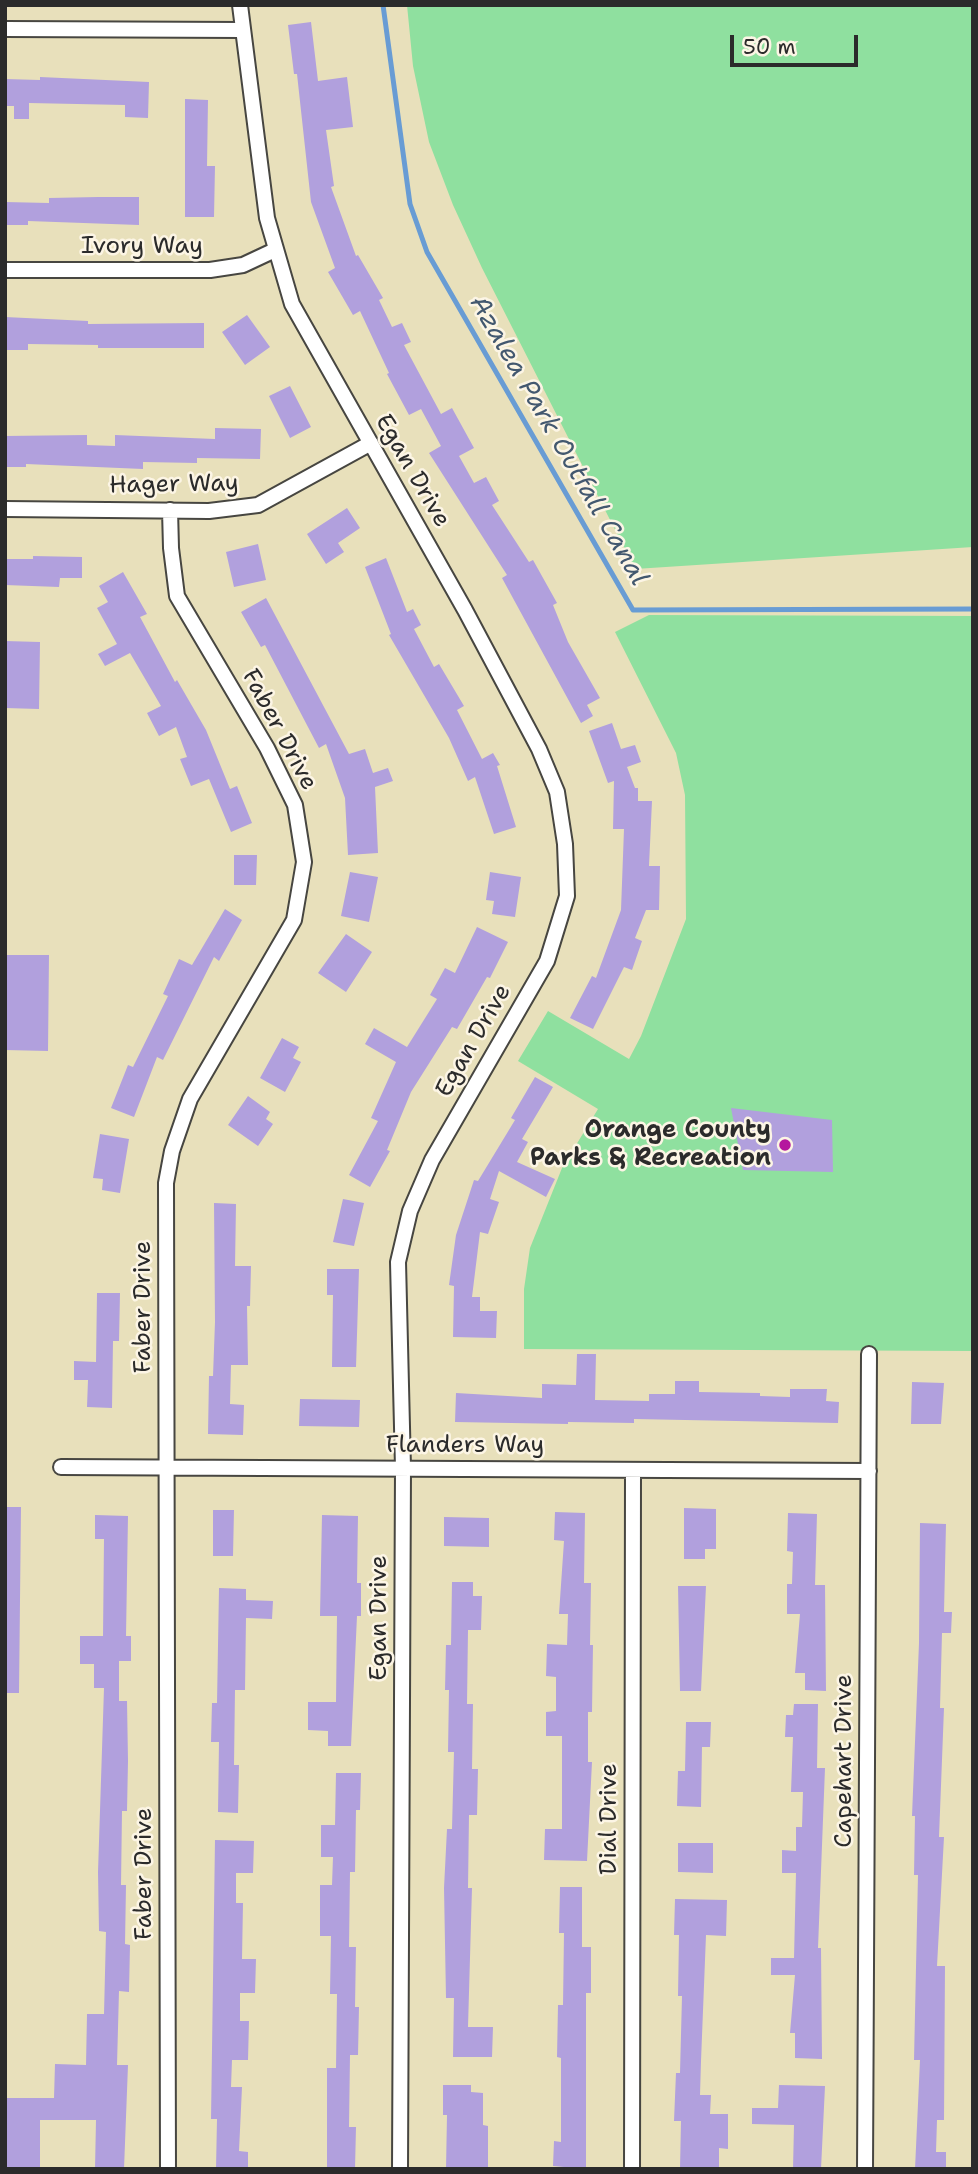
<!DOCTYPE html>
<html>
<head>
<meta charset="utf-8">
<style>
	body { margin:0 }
	#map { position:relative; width:978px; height:2174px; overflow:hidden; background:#e8e0bb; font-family:"Shantell Sans",sans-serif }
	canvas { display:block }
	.frame { position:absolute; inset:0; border:7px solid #2b2b2b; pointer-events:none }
	.scale { position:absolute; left:730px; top:35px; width:128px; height:32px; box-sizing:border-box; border:4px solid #2b2b2b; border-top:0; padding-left:9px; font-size:21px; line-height:24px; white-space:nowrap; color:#2b2b2b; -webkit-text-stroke:5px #fcf5e5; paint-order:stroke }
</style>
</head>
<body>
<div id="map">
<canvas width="978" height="2174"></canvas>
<div class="frame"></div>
<div class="scale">50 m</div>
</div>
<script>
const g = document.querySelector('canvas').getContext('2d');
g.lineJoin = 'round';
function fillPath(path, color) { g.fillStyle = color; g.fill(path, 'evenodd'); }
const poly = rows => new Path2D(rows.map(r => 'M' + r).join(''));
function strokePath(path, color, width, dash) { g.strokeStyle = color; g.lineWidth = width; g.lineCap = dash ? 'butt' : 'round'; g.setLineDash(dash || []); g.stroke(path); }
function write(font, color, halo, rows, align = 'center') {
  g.font = font + ' "Shantell Sans",sans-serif'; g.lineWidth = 5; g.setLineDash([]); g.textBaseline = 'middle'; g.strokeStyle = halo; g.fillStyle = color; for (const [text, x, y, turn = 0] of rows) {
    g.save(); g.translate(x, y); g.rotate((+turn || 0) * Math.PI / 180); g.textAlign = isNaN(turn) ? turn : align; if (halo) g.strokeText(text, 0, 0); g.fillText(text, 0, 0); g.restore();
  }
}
const green = poly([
	[407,5,973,5,973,547,635,569,482,268,453,205,429,142,413,66],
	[649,615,973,616,973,1351,524,1349,524,1289,530,1248,562,1168,598,1109,518,1061,548,1011,629,1059,641,1036,686,919,685,795,676,753,615,632]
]);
const stream = poly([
	[383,5,410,204,427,252,633,610,973,609]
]);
const building = poly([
	[311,22,318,81,347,77,353,127,326,130,334,186,331,187,356,256,358,255,383,298,379,300,392,327,402,323,411,342,404,345,441,414,452,408,474,448,459,456,474,483,486,477,499,501,492,505,529,562,533,560,557,603,553,605,568,642,600,698,587,705,593,716,581,723,502,578,507,575,429,453,441,446,421,409,409,415,387,374,389,373,360,311,353,315,328,272,335,268,311,202,297,74,294,74,288,25],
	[40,77,149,82,148,118,125,117,125,105,29,103,29,119,14,119,14,106,5,106,5,79,40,80],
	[185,99,208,100,207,166,215,166,214,217,185,217],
	[98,197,139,197,139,225,28,221,28,225,5,225,5,202,49,203,49,198],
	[247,315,270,347,245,365,222,332],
	[5,317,88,321,88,324,204,323,204,348,98,348,98,345,28,344,28,350,5,350],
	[290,386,311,427,290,438,269,396],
	[215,428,261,429,260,459,197,458,197,463,143,462,143,469,26,464,26,467,5,467,5,436,87,435,87,445,115,446,115,435,215,439],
	[347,508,360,528,338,543,344,552,326,564,307,534],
	[258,544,266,580,234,587,226,552],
	[33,556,82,557,82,578,60,578,59,587,5,585,5,559,33,559],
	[386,558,407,612,413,609,421,625,414,629,434,667,439,664,464,706,457,710,482,759,493,753,500,765,497,766,516,827,494,834,475,777,468,781,449,738,389,635,391,634,365,567],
	[123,572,147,614,140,617,175,682,177,680,206,730,230,789,237,786,252,823,231,832,209,779,191,786,180,759,187,757,176,727,159,736,147,713,161,706,130,653,105,666,98,654,117,644,97,608,108,602,99,586],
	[266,598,349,754,365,749,373,773,388,768,393,781,375,787,378,853,348,855,345,798,326,744,319,748,265,645,261,647,241,612],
	[5,641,40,642,39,709,5,708],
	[612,723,621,749,635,745,641,762,627,767,635,788,638,788,638,801,652,801,649,866,660,866,659,910,646,910,635,938,642,941,632,970,624,967,593,1029,570,1018,592,976,596,978,621,910,624,829,613,829,614,781,608,783,589,731],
	[234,855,257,855,256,885,234,885],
	[350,872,378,877,369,922,341,916],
	[490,872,521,877,515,917,492,914,494,901,486,900],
	[225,909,242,920,219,961,214,957,163,1060,157,1057,134,1117,111,1108,128,1065,133,1067,168,996,163,994,179,959,192,965],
	[477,927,508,942,490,978,487,977,457,1029,452,1027,411,1092,387,1150,390,1151,370,1187,349,1175,378,1121,371,1118,396,1062,365,1044,374,1028,407,1047,437,999,430,995,445,968,455,973],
	[346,934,372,952,346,992,318,973],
	[5,955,49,955,48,1051,5,1050],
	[282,1038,299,1047,293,1058,301,1062,285,1092,260,1078],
	[535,1077,553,1087,522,1139,528,1142,517,1162,555,1179,546,1197,499,1171,490,1199,499,1202,488,1234,480,1232,472,1297,480,1297,480,1311,497,1311,496,1338,453,1337,454,1286,449,1285,456,1235,474,1180,478,1181,515,1120,511,1118],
	[248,1096,270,1112,266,1119,273,1124,258,1146,228,1125],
	[731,1108,832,1120,833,1172,743,1170],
	[100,1134,129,1139,120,1193,102,1190,103,1179,93,1178],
	[343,1199,364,1203,354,1246,333,1242],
	[214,1203,236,1204,235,1266,251,1266,250,1306,247,1306,248,1365,231,1365,230,1404,244,1405,243,1435,208,1434,209,1376,213,1376,215,1322],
	[327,1269,359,1269,356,1367,332,1367,333,1295,327,1295],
	[97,1293,120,1293,119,1341,113,1341,112,1408,87,1407,88,1380,74,1380,74,1361,96,1362],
	[577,1354,596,1354,595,1400,649,1401,649,1394,675,1394,675,1381,699,1381,699,1392,760,1393,760,1396,790,1397,790,1389,827,1389,826,1401,839,1402,838,1423,634,1419,634,1423,568,1422,568,1424,455,1422,456,1393,542,1398,542,1384,576,1385],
	[912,1382,944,1383,941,1424,911,1424],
	[300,1399,360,1400,359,1427,299,1426],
	[5,1507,21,1507,19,1693,5,1693],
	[684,1508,716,1509,716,1549,705,1549,705,1559,684,1559],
	[213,1510,234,1510,233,1556,213,1556],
	[555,1512,585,1513,584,1583,591,1583,590,1645,593,1645,592,1712,588,1712,588,1762,592,1762,587,1861,544,1860,545,1829,562,1829,562,1736,546,1736,546,1712,556,1711,556,1677,546,1676,547,1644,567,1645,568,1614,559,1614,564,1541,554,1540],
	[788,1513,817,1514,815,1585,825,1585,826,1691,805,1690,805,1673,795,1673,800,1614,787,1614,787,1584,792,1584,793,1552,787,1551],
	[95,1515,128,1516,126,1636,131,1636,131,1661,119,1661,119,1701,127,1701,128,1761,127,1811,122,1811,121,1885,126,1885,125,1944,130,1945,129,1992,119,1991,117,2065,128,2065,124,2169,95,2169,96,2120,40,2120,40,2169,5,2169,5,2098,54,2098,55,2064,86,2065,87,2014,104,2014,106,1932,99,1931,98,1872,104,1688,94,1688,94,1664,80,1664,80,1636,103,1636,104,1539,95,1539],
	[322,1515,358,1516,357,1583,361,1583,361,1616,357,1616,351,1746,328,1746,328,1731,308,1730,308,1702,336,1702,337,1616,320,1616],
	[444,1517,489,1518,489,1547,444,1546],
	[920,1523,946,1524,944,1612,952,1612,951,1633,942,1633,940,1708,944,1708,939,1837,944,1837,937,1966,945,1966,944,2120,937,2120,936,2152,946,2152,946,2169,915,2169,920,2060,914,2060,918,1875,914,1875,915,1816,912,1816,919,1643],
	[452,1582,473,1582,473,1596,482,1596,481,1630,468,1630,467,1704,473,1704,472,1769,478,1769,477,1815,469,1815,468,1888,472,1888,468,2027,493,2027,492,2057,453,2057,454,1998,446,1998,444,1888,447,1829,452,1829,454,1752,448,1752,449,1690,445,1690,446,1645,451,1645],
	[678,1586,706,1586,701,1691,680,1691],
	[219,1588,246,1589,246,1600,273,1601,272,1619,246,1618,245,1690,235,1690,234,1765,239,1765,238,1813,218,1812,219,1742,211,1742,212,1703,217,1703],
	[794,1704,818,1704,817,1768,825,1768,818,1948,821,1948,822,2059,795,2058,795,2033,790,2033,795,1975,771,1975,771,1958,794,1958,796,1873,782,1873,782,1850,796,1851,796,1827,802,1827,803,1792,791,1792,793,1737,785,1737,786,1715,793,1715],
	[686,1722,711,1722,710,1747,702,1747,701,1807,677,1806,678,1771,685,1771],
	[336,1773,361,1773,360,1810,356,1810,355,1872,350,1872,349,1947,356,1947,355,2007,359,2007,358,2055,350,2055,349,2127,356,2127,355,2169,327,2169,327,2068,336,2068,337,1994,330,1994,331,1936,320,1936,320,1885,332,1885,333,1857,321,1857,321,1825,335,1825],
	[215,1840,254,1841,253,1873,236,1873,236,1903,243,1903,242,1959,256,1959,255,1993,240,1993,240,2021,249,2021,248,2060,232,2060,231,2087,242,2087,239,2151,248,2152,248,2169,216,2169,217,2119,211,2119],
	[678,1843,713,1843,713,1873,678,1872],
	[560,1887,582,1887,582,1947,591,1947,591,1993,586,1993,586,2169,553,2166,554,2141,561,2142,561,2058,557,2057,558,2005,563,2005,564,1933,559,1933],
	[675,1899,727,1900,726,1936,706,1935,701,2061,700,2095,711,2095,710,2114,728,2114,728,2149,719,2148,719,2169,680,2169,681,2121,674,2121,676,2073,680,2073,682,1996,678,1996,679,1935,674,1935],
	[443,2085,471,2085,471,2092,483,2093,483,2125,488,2126,488,2169,446,2169,447,2115,443,2115],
	[779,2085,825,2086,821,2169,793,2169,794,2125,752,2124,752,2108,778,2108]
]);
const minor = poly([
	[240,5,267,218,292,304,465,610,539,749,557,792,565,844,567,896,547,961,432,1160,410,1211,398,1262,403,1468,400,2169],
	[5,29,243,30],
	[5,270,210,270,243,265,275,250],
	[5,509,209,511,258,505,371,443],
	[61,1467,869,1471],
	[168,2169,166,1183,172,1151,190,1099,294,920,304,862,295,805,267,748,177,596,171,548,170,510],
	[632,2169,633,1470],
	[865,2169,869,1354]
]);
const markers = [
	[785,1145,7,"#b5179e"]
];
const streetNames = [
	["Ivory Way",142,247],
	["Egan Drive",412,471,60],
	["Hager Way",174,485,-1],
	["Faber Drive",279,730,62],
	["Egan Drive",474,1041,-60],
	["Faber Drive",144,1307,-90],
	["Flanders Way",465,1446],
	["Egan Drive",380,1618,-90],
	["Capehart Drive",845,1761,-90],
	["Dial Drive",610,1819,-90],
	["Faber Drive",145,1874,-90]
];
const poiNames = [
	["Orange County",771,1131],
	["Parks & Recreation",771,1159]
];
const waterNames = [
	["Azalea Park Outfall Canal",558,441,60]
];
fillPath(green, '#8fe09f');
strokePath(stream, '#689cd4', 5);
fillPath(building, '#b1a0dd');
strokePath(minor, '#474641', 18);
strokePath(minor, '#fff', 14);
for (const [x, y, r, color] of markers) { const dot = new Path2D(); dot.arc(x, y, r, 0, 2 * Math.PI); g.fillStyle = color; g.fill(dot); strokePath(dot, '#fcf5e5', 2.5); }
write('24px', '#2b2b2b', '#fcf5e5', streetNames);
write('bold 24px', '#2b2b2b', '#fcf5e5', poiNames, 'right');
write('italic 26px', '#43586f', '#fcf5e5', waterNames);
</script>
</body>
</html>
